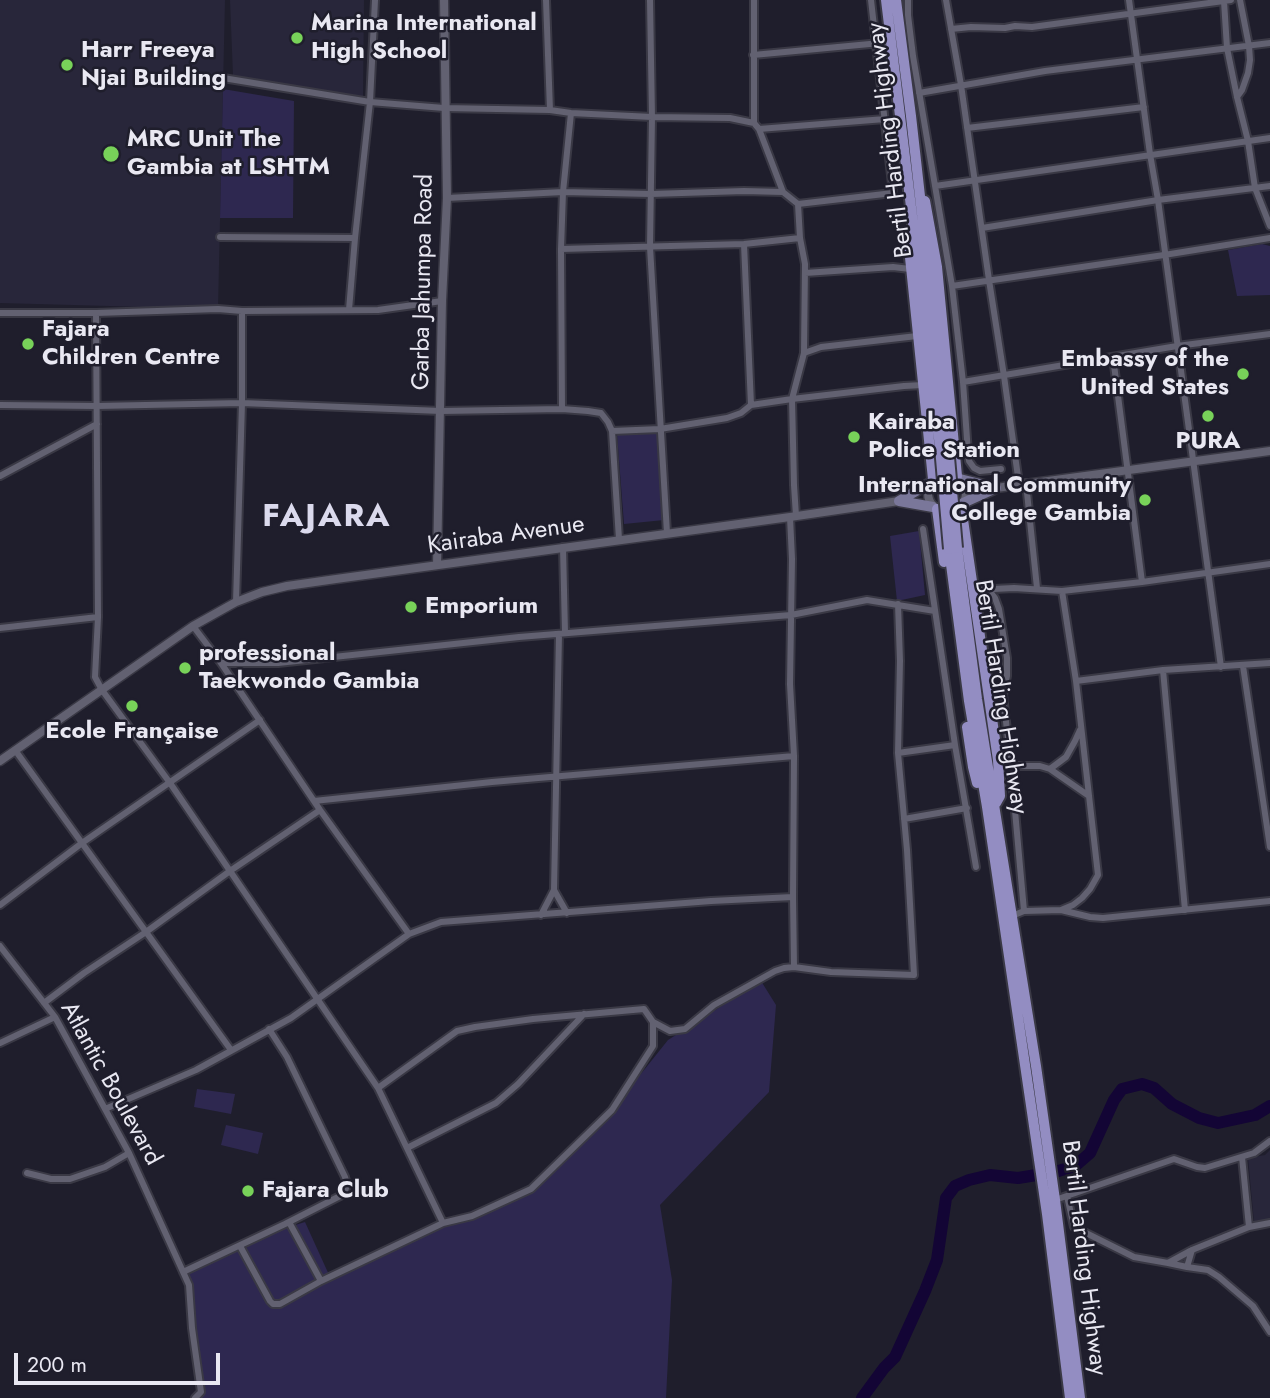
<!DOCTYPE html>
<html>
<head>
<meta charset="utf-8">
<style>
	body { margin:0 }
	#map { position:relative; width:1270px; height:1398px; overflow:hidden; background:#1f1e2c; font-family:Jost,sans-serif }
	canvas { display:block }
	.scale { position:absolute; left:14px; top:1353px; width:206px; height:32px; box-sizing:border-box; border:4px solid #e9e8f2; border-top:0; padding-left:9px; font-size:21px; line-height:24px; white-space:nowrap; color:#e9e8f2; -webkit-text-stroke:5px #1f1e2c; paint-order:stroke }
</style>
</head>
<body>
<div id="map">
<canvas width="1270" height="1398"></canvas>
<div class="scale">200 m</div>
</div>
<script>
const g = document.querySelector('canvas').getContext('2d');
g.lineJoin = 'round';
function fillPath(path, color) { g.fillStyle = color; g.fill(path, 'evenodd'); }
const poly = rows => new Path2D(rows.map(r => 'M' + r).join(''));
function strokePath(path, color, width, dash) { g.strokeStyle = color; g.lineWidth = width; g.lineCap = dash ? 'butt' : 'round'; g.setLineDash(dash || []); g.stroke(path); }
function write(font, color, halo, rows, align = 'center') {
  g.font = font + ' Jost,sans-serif'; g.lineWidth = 5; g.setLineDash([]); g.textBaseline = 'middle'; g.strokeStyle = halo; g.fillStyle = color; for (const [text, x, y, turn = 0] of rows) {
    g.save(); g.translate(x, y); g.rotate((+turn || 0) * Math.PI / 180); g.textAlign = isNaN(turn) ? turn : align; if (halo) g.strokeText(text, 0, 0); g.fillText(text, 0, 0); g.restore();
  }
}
const built = poly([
	[0,0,225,0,218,309,0,303],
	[230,0,364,0,363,97,233,76],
	[1270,1150,1270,1220,1254,1222,1248,1158,1265,1155]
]);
const green = poly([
	[223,89,294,101,293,218,220,218],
	[1262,244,1270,246,1270,295,1237,296,1228,250],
	[657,430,664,520,624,524,617,434],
	[919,531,925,595,897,601,890,536],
	[761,981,776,1005,769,1092,660,1205,672,1280,666,1398,195,1398,200,1392,189,1285,183,1272,289,1222,292,1226,305,1222,330,1277,531,1189,612,1110,668,1040],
	[197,1089,235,1094,231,1114,194,1107],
	[226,1125,263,1133,258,1154,221,1145]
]);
const river = poly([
	[862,1398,884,1368,895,1357,925,1291,937,1260,946,1198,955,1186,969,1180,990,1175,1018,1178,1055,1172,1075,1166,1090,1153,1114,1100,1122,1089,1142,1084,1154,1088,1172,1104,1199,1118,1218,1123,1255,1115,1270,1106]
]);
const minor = poly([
	[546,0,550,110],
	[650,0,652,117,650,247,667,533],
	[908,0,908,15,913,56,952,286,963,382,968,453,969,461,974,468,980,471,1001,469],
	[946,0,961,85,989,280,1004,376,1019,484],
	[1129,0,1150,154,1158,200,1221,667],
	[1224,1,1227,48,1237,97,1248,141,1255,188,1270,226],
	[951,29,971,27,1005,28,1015,26,1032,27,1231,0],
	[753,55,891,42],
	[223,78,370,102,444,108,550,110,571,113,652,117,730,118,754,123,759,129,783,192,798,204,800,238,805,264,804,353,792,399,794,485,796,516],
	[919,93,1045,71,1270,43],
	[1237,97,1242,90,1248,73,1250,60,1249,46,1240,0],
	[754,123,754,0],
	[967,128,1144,107],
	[759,129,885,119],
	[935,186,1270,138],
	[447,198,563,192,651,194,744,191,783,192],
	[798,204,893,193,871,0],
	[982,228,1158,200,1270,186],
	[220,237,355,238],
	[744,244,751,405],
	[561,249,744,244,800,238],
	[805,273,893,267,910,269],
	[952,286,1164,255,1270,238],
	[349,310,355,238,370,102,375,0],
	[0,313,96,313,218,309,242,311,378,310,442,301],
	[96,313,98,617,95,677,102,690,170,783,378,1088,443,1223],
	[804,353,821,347,917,336],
	[1113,357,1142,582],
	[963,382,1177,346,1270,334],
	[0,405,97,406,242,403,441,411,562,409,588,411,601,413,608,422,612,431,619,539],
	[562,409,561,249,563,192,571,113],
	[612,431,660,429,727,418,741,413,751,405,792,399,904,386,923,385],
	[0,476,97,424],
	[1026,483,1037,588],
	[790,517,792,559,790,684,794,756,793,897,794,967],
	[923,529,955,745,976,867],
	[563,547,565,633],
	[988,589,995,598,999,609,1007,658,1007,676,1003,695,1011,766,1024,911],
	[973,590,1014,588,1062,591,1142,582,1270,564],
	[236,602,242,403,242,311],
	[193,626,221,663,320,810,409,934],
	[0,628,98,617],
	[221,663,278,663,519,637,791,615,867,600,935,611],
	[1243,666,1270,847],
	[1163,670,1185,910],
	[1076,681,1163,670,1270,663],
	[15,750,231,1050],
	[898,753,955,745],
	[1011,766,1040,766,1050,769,1089,796],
	[1050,769,1066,757,1075,741,1080,730],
	[314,801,492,782,794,756],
	[904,819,967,808],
	[554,890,567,913],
	[0,905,82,843,260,720],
	[1061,910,1073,905,1082,898,1090,889,1098,875,1076,681,1062,591],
	[541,915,554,890,559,634],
	[1012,916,1024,911,1061,910,1090,917,1103,918,1270,901],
	[0,946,55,1017,129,1153,189,1285,192,1328,201,1392,195,1398],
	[44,1003,84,973,146,932,230,871,320,810],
	[0,1043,55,1017],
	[378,1088,457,1031,475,1027,533,1019,644,1009,653,1022,670,1031,685,1029,714,1005,775,971,784,968,794,967,831,972,914,975,907,850,898,753,900,661,898,604],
	[105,1109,196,1070,291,1018,409,934,441,922,711,901,793,897],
	[407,1148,496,1103,518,1084,584,1014],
	[1242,1157,1249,1227],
	[27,1173,51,1179,70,1179,105,1167,129,1153],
	[1067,1196,1074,1227,1134,1257,1168,1263,1192,1250,1249,1227,1270,1223],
	[1055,1200,1174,1159,1197,1167,1205,1168,1254,1153,1270,1141],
	[240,1246,270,1301,273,1304,280,1304,321,1281,289,1222],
	[1168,1263,1187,1267,1192,1250],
	[1187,1267,1208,1270,1219,1277,1253,1306,1270,1332],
	[183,1272,285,1224,342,1195,345,1191,347,1185,345,1177,287,1057,269,1029],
	[321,1281,443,1223,472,1216,531,1189,612,1110,653,1046,653,1022]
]);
const tertiary = poly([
	'928 493a19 19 0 1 1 38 0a19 19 0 1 1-38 0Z',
	[996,488,1270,451],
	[437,565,442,301,447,198,444,0],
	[0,761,193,626,236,602,262,592,287,586,336,579,790,517,899,501]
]);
const secondary = poly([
	[960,479,996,488],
	[899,501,930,483],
	[899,501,933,507],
	[963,503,996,488]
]);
const primary = poly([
	[886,0,940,447],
	[896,0,911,116,948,446],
	[925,201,937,267,957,476],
	[908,238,933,479],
	[961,506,998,760,1000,796,996,803],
	[937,509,944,562],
	[957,548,977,699,1036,1066,1055,1200,1080,1398],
	[949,549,969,701,987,807,1047,1214,1070,1398],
	[967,727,973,767,977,783]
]);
const primaryBridge = poly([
	[948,446,957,548],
	[940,447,949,549]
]);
const markers = [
	[297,38,7,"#78d259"],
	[67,65,7,"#78d259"],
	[111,154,9,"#78d259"],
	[28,344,7,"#78d259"],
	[1243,374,7,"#78d259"],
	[1208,416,7,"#78d259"],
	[854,437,7,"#78d259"],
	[1145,500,7,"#78d259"],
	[411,607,7,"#78d259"],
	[185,668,7,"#78d259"],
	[132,706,7,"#78d259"],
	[248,1191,7,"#78d259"]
];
const poiNames = [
	["Marina International",311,24],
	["High School",311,52],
	["Harr Freeya",81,51],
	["Njai Building",81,79],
	["MRC Unit The",127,140],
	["Gambia at LSHTM",127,168],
	["Fajara",42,330],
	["Children Centre",42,358],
	["Embassy of the",1229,360,"right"],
	["United States",1229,388,"right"],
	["Kairaba",868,423],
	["Police Station",868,451],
	["PURA",1208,442,"center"],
	["International Community",1131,486,"right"],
	["College Gambia",1131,514,"right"],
	["Emporium",425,607],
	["professional",199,654],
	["Taekwondo Gambia",199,682],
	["Ecole Française",132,732,"center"],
	["Fajara Club",262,1191]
];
const streetNames = [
	["Bertil Harding Highway",891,140,-97],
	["Garba Jahumpa Road",424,282,-89],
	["Kairaba Avenue",506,536,-8],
	["Bertil Harding Highway",1000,697,81],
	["Atlantic Boulevard",110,1084,61],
	["Bertil Harding Highway",1083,1258,83]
];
const districtNames = [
	["FAJARA",327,518]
];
fillPath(built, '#28263a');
fillPath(green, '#2e2850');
strokePath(river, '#130535', 12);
strokePath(minor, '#3a3945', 10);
strokePath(tertiary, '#3a3945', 11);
strokePath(secondary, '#3a3945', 13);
strokePath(primary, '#3a3945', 14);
strokePath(minor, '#626171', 6);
strokePath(tertiary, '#626171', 8);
strokePath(secondary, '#7a779a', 10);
strokePath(primary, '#938dc2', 10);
strokePath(primaryBridge, '#3a3945', 14, []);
strokePath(primaryBridge, '#938dc2', 10);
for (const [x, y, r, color] of markers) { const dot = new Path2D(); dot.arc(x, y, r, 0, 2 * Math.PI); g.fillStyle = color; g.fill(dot); strokePath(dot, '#1f1e2c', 2.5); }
write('bold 24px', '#e9e8f2', '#1f1e2c', poiNames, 'left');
write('24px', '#e9e8f2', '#1f1e2c', streetNames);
g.letterSpacing = '2px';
write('bold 32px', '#dbdaed', '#1f1e2c', districtNames);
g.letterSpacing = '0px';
</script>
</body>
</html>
